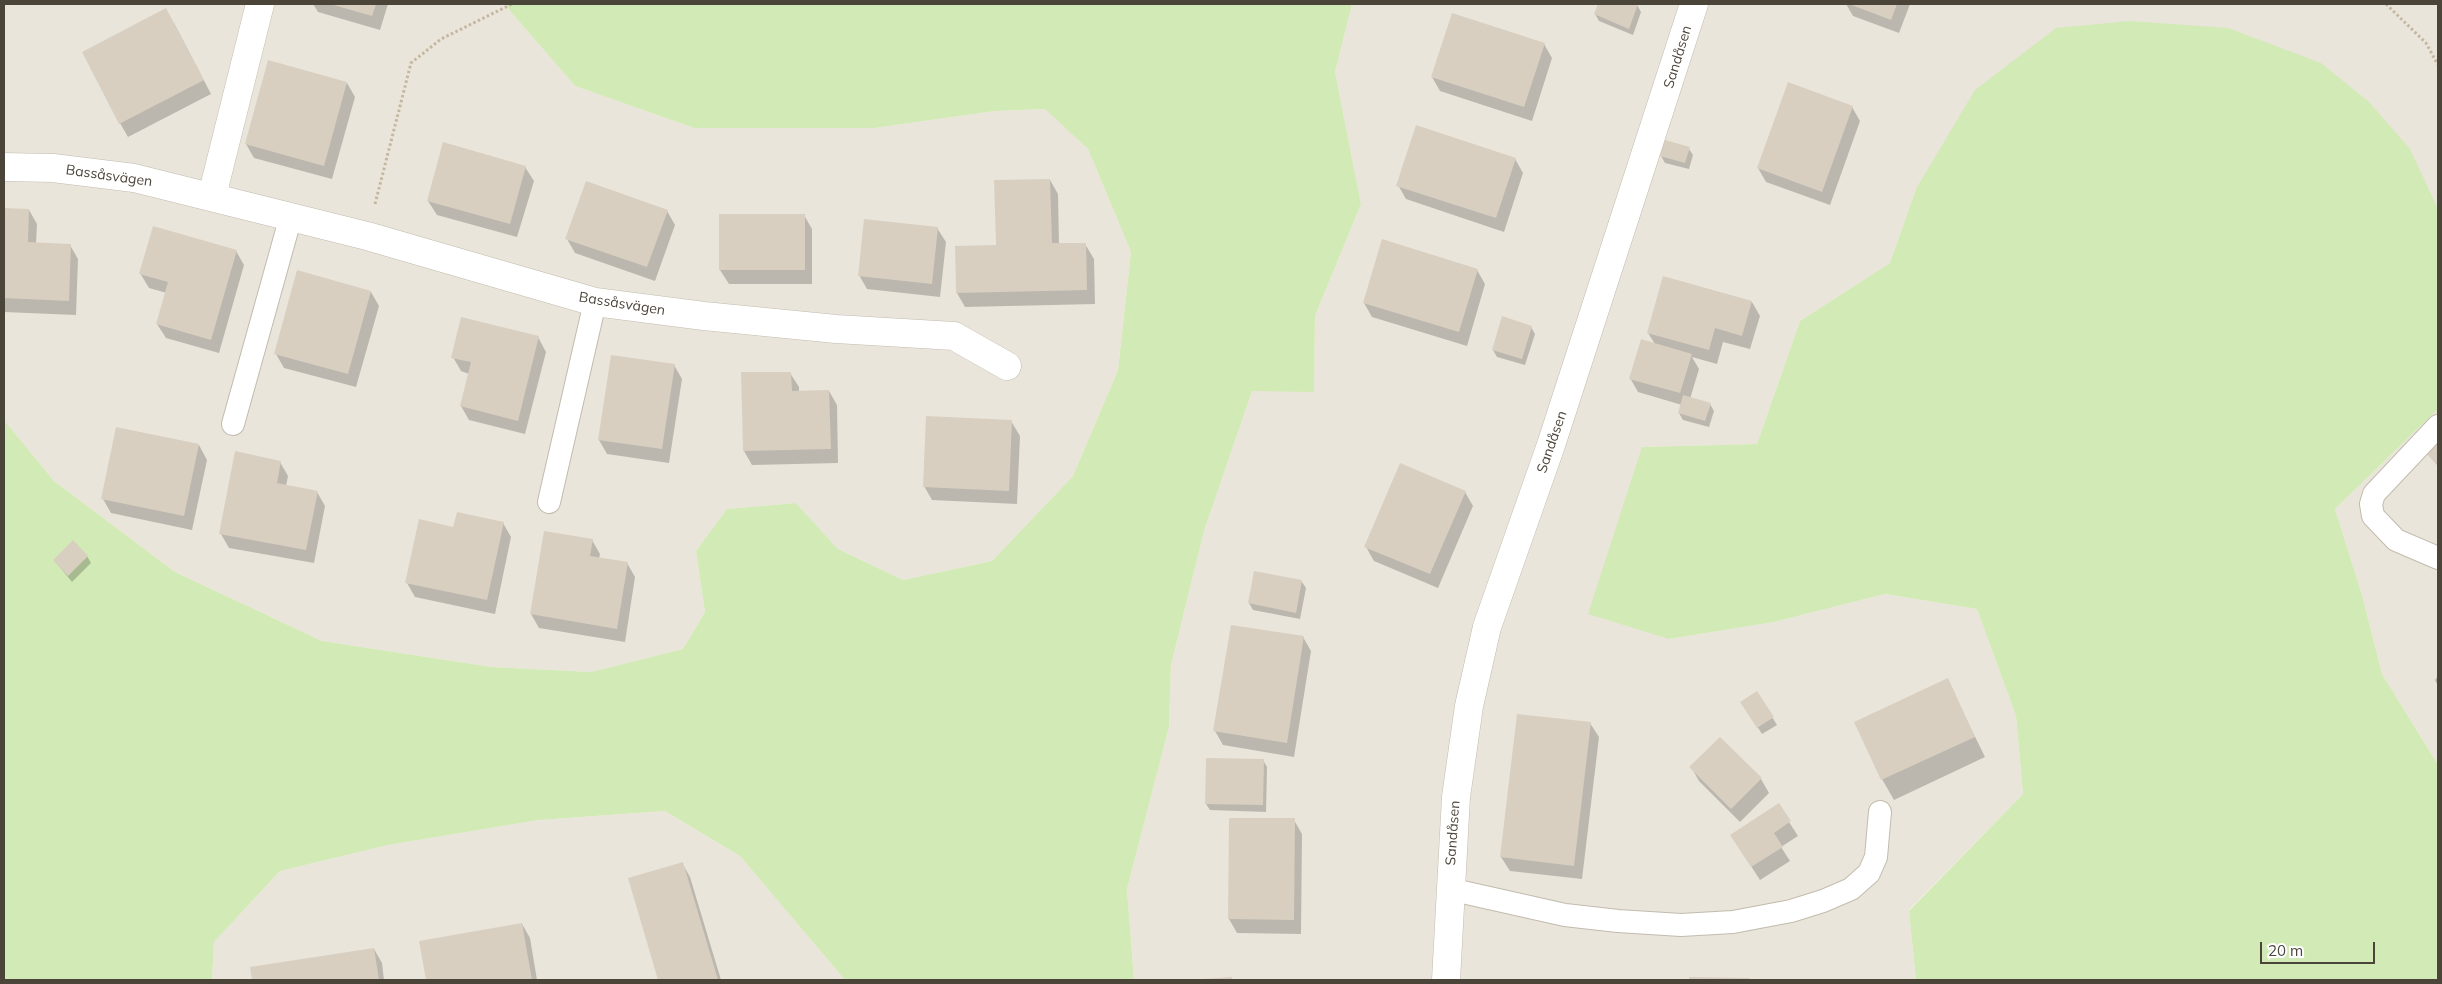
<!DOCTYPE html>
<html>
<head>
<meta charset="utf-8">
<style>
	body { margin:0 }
	#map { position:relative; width:2442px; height:984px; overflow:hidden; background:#f6f3ec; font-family:Mulish,sans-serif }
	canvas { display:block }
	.frame { position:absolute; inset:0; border:5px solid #4b4439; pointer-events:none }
	.scale { position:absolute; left:2260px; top:942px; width:115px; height:22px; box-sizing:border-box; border:2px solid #4b4439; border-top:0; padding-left:6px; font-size:15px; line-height:18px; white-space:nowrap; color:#4b4439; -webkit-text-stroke:4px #fff; paint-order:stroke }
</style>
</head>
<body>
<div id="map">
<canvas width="2442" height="984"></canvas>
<div class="frame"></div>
<div class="scale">20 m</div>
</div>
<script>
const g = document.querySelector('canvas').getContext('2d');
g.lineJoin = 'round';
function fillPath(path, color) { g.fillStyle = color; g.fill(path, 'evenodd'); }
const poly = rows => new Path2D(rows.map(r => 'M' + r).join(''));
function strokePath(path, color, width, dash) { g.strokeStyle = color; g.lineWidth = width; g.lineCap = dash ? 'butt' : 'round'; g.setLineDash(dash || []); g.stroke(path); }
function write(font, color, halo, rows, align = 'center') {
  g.font = font + ' Mulish,sans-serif'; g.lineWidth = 5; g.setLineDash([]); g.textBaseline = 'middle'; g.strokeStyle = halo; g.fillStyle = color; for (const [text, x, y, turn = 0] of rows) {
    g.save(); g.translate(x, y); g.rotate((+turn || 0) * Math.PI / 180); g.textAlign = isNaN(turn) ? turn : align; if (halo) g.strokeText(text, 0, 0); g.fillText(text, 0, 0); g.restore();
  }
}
const residential = poly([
	[4,4,504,4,575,86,694,128,874,128,995,111,1046,109,1088,149,1131,252,1118,370,1073,476,992,561,903,580,838,549,796,503,727,509,696,551,705,612,683,649,591,672,492,667,322,641,175,572,54,481,4,420],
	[1352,4,2438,4,2438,213,2437,207,1916,189,1890,263,1800,321,1757,444,1642,447,1669,639,1774,622,1885,594,1977,609,2016,716,2023,794,1909,910,1916,980,1134,980,1127,889,1169,727,1171,665,1204,531,1252,391,1314,391,1315,316,1361,204,1335,72],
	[2438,409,2438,765,2382,674,2362,595,2335,509],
	[665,811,740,856,845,980,212,980,214,942,280,871,388,845,539,820]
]);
const green = poly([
	[504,4,1352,4,1335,72,1361,204,1315,316,1314,392,1252,391,1204,531,1171,665,1169,727,1127,889,1134,980,845,980,740,856,665,811,539,820,388,845,280,871,214,942,212,980,4,980,4,420,54,481,175,572,322,641,492,667,591,672,683,649,705,612,696,551,727,509,796,503,838,549,903,580,992,561,1073,476,1118,370,1131,252,1088,149,1045,109,995,111,874,128,694,128,575,86],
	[2130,21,2228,28,2321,63,2369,102,2410,149,2437,207,2438,409,2335,509,2362,595,2382,674,2438,765,2438,980,1916,980,1909,911,2023,794,2016,716,1977,609,1885,594,1774,622,1669,639,1588,614,1642,447,1757,444,1800,321,1890,263,1916,189,1975,90,2056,28]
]);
const shadow = poly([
	[313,4,388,4,380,30,318,12],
	[1600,4,1637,5,1641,12,1633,35,1599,21,1595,14],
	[1846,4,1910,4,1899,33,1853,16],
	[174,23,211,94,128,137,120,123],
	[1544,44,1552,58,1532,121,1440,91,1432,77],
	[347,83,355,97,332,179,254,158,246,144],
	[1852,107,1860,121,1830,205,1766,182,1758,168],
	[1689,149,1693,155,1689,169,1665,163,1661,156],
	[1515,159,1523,173,1504,232,1406,199,1398,185],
	[525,167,534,181,517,237,437,215,428,201],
	[1050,180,1058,194,1059,245,1085,244,1094,259,1095,304,965,307,957,293],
	[4,209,29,210,37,224,36,243,70,245,78,259,76,315,4,312],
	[667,211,675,225,655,281,575,253,567,239],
	[804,215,812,229,812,284,729,284,720,270],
	[937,228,946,242,940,297,867,289,859,275],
	[236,251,244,265,219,353,166,338,157,324,167,293,149,288,140,273],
	[1477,270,1485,284,1467,346,1372,317,1364,303],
	[371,292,379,306,356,387,284,368,276,354],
	[1752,302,1760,316,1750,349,1723,342,1717,364,1692,357,1699,369,1690,399,1710,404,1714,411,1709,427,1683,420,1679,413,1682,405,1638,392,1630,378,1655,344,1648,333],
	[1531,327,1535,334,1525,365,1497,357,1493,350],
	[538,337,546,352,525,434,469,420,461,406,469,374,461,371,453,357],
	[674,365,682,379,669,463,607,454,599,440],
	[790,373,799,387,799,392,829,391,837,405,838,463,752,465,744,451],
	[1011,421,1020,436,1017,504,932,500,924,486],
	[2438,435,2438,466,2424,450],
	[199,445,207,460,192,530,111,513,103,499],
	[280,462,288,476,286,486,317,492,325,506,314,563,229,548,221,534],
	[1465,492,1473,506,1438,588,1374,561,1366,547],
	[503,523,511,537,495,614,415,597,407,583,454,528],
	[545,532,592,540,600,554,599,559,627,563,635,577,625,642,539,628,531,614],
	[87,556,91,563,72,582,54,560],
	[1302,582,1306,588,1300,619,1253,610,1249,603],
	[1303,637,1311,651,1294,757,1223,745,1215,731],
	[2438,676,2438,686,2435,680],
	[1947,680,1985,757,1894,800,1882,779],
	[1757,693,1777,725,1762,734,1746,709],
	[1590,723,1599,737,1582,879,1510,871,1501,857],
	[1263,760,1267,767,1266,812,1210,810,1206,804],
	[1691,767,1761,779,1769,793,1740,822,1699,781],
	[1778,805,1798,836,1781,847,1790,861,1760,880,1740,849],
	[1294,820,1302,834,1301,934,1237,933,1229,919],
	[682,863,690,877,721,980,660,980,629,879],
	[522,924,530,938,537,980,427,980,420,942],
	[374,949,382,963,384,980,253,980,251,969],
	[1690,978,1750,979,1750,980,1690,980]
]);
const building = poly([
	[330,4,376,4,372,16],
	[1598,4,1638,4,1629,29,1594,14],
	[1849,4,1897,4,1891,20],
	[166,8,204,80,119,124,82,52],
	[1452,13,1545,43,1524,107,1431,77],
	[268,60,347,82,324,166,245,144],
	[1788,82,1853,106,1822,192,1757,168],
	[1416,125,1516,158,1496,218,1396,186],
	[1665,140,1690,147,1685,163,1660,156],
	[443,142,526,166,510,224,427,201],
	[1050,179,1052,243,1086,243,1087,290,956,293,955,246,996,245,994,180],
	[586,181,668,210,647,267,565,239],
	[4,208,29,209,28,242,71,244,69,301,4,298],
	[719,214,805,214,805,270,719,270],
	[864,219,938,227,932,284,858,276],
	[153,226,237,250,211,340,156,324,168,282,139,274],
	[1382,239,1478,269,1459,332,1363,303],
	[297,270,371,291,348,374,274,354],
	[1663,276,1752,301,1742,336,1715,328,1709,350,1647,333],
	[1502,316,1532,326,1522,359,1492,350],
	[461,317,539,336,518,421,460,406,471,362,451,358],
	[1641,339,1692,354,1680,393,1629,379],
	[611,355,675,364,662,449,598,440],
	[741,372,791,372,792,391,829,390,831,449,743,451],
	[1683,395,1711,403,1705,421,1678,413],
	[926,416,1012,420,1009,491,923,487],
	[116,427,199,444,184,516,101,499],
	[2438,433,2438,465,2422,449],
	[235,451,281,461,277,483,318,491,306,550,219,534],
	[1400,463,1466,491,1430,574,1364,547],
	[457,512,504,522,487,600,405,583,419,519,453,527],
	[544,531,593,539,590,556,628,562,617,629,530,614],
	[73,540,88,556,68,576,53,560],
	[1254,571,1302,580,1296,613,1248,603],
	[1231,625,1304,636,1287,743,1213,731],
	[1948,678,1975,737,1881,780,1854,722],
	[1757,691,1774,717,1757,728,1740,702],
	[1517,714,1591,722,1574,866,1500,857],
	[1720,737,1762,778,1731,809,1689,767],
	[1206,758,1264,759,1263,805,1205,804],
	[1779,803,1791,821,1774,833,1783,847,1751,867,1730,835],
	[1229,818,1295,818,1294,920,1228,919],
	[683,862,718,980,658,980,628,878],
	[522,923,532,980,426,980,419,941],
	[374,948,379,980,252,980,250,967],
	[1232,977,1232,980,1203,980,1203,979],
	[1689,977,1750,978,1750,980,1689,980]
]);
const path = poly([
	[2386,4,2426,43,2438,65],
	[375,204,411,63,441,39,512,4]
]);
const lane = poly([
	[233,424,291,216],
	[2438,426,2374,494,2371,504,2373,516,2396,540,2438,558],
	[549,502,595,302],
	[1449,889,1565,915,1618,921,1681,925,1733,922,1791,911,1823,901,1851,889,1869,873,1876,857,1880,812]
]);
const street = poly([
	[4,167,53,168,134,178,367,236,595,302,704,316,836,329,954,336,1007,366],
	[212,196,260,4],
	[1446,980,1456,797,1469,706,1487,627,1551,445,1694,4]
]);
const streetNames = [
	["Sandåsen",1678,57,-73],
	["Bassåsvägen",109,176,8],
	["Bassåsvägen",622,304,9],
	["Sandåsen",1552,442,-71],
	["Sandåsen",1453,833,-86]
];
fillPath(residential, '#eae5da');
fillPath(green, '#d2eab5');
fillPath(shadow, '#0003');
fillPath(building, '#d8cfc1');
strokePath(lane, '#c2bbae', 24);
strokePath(street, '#c2bbae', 29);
strokePath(path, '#c4b79f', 3, [2.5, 2.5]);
strokePath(lane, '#fff', 22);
strokePath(street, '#fff', 28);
write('14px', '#4b4439', '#fff', streetNames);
</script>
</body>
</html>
